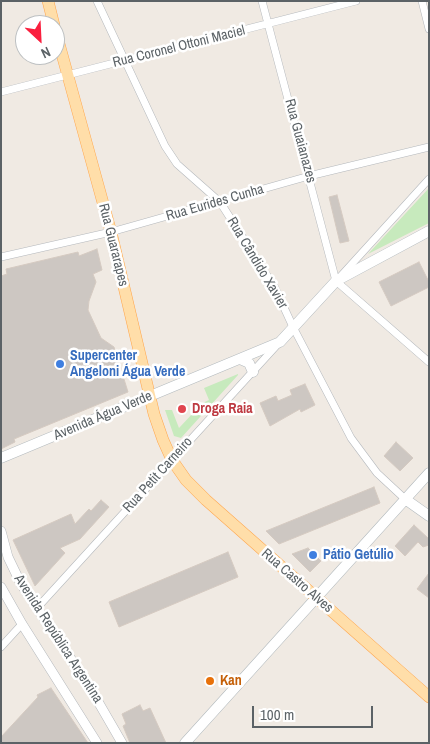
<!DOCTYPE html>
<html>
<head>
<meta charset="utf-8">
<style>
	body { margin:0 }
	#map { position:relative; width:430px; height:744px; overflow:hidden; background:#f0eae3; font-family:"Archivo Narrow",sans-serif }
	canvas { display:block }
	.frame { position:absolute; inset:0; border:2px solid #5b6266; pointer-events:none }
	.north { position:absolute; left:15px; top:15px; width:50px; height:50px; box-sizing:border-box; background:#fff; border:1px solid #bdc0c2; border-radius:50%; rotate:155deg; font-size:14px; font-weight:700; line-height:20px; text-align:center; color:#5b6266 }
	.north::after { content:''; display:block; margin:auto; width:18px; height:22px; background:#fa1f3e; clip-path:polygon(50% 0,100% 100%,50% 72%,0 100%) }
	.scale { position:absolute; left:252px; top:706px; width:121px; height:22px; box-sizing:border-box; border:2px solid #5b6266; border-top:0; padding-left:6px; font-size:15px; line-height:18px; white-space:nowrap; color:#5b6266; -webkit-text-stroke:4px #fff; paint-order:stroke }
</style>
</head>
<body>
<div id="map">
<canvas width="430" height="744"></canvas>
<div class="frame"></div>
<div class="north">N</div>
<div class="scale">100 m</div>
</div>
<script>
const g = document.querySelector('canvas').getContext('2d');
g.lineJoin = 'round';
function fillPath(path, color) { g.fillStyle = color; g.fill(path, 'evenodd'); }
const poly = rows => new Path2D(rows.map(r => 'M' + r).join(''));
function strokePath(path, color, width, dash) { g.strokeStyle = color; g.lineWidth = width; g.lineCap = dash ? 'butt' : 'round'; g.setLineDash(dash || []); g.stroke(path); }
function write(font, color, halo, rows, align = 'center') {
  g.font = font + ' "Archivo Narrow",sans-serif'; g.lineWidth = 5; g.setLineDash([]); g.textBaseline = 'middle'; g.strokeStyle = halo; g.fillStyle = color; for (const [text, x, y, turn = 0] of rows) {
    g.save(); g.translate(x, y); g.rotate((+turn || 0) * Math.PI / 180); g.textAlign = isNaN(turn) ? turn : align; if (halo) g.strokeText(text, 0, 0); g.fillText(text, 0, 0); g.restore();
  }
}
const green = poly([
	[429,188,429,223,368,254],
	[238,374,238,375,181,438,174,436,165,410,172,410,179,428,194,412,192,408,209,400,204,388]
]);
const building = poly([
	[337,195,349,241,340,243,329,197,337,195],
	[97,249,102,270,93,274,96,282,89,301,88,310,101,338,114,347,128,392,14,439,15,442,1,449,1,276,7,274,6,269,78,252,79,256,97,249],
	[419,262,429,282,429,287,391,306,379,282,419,262],
	[305,384,315,405,301,412,300,409,270,426,260,403,276,396,278,401,292,395,290,390,305,384],
	[396,442,413,458,400,471,384,456,396,442],
	[374,487,380,503,279,544,266,531,374,487],
	[101,500,109,507,80,539,60,548,65,553,35,586,13,540,71,514,75,524,89,509,91,511,101,500],
	[414,525,429,539,429,545,423,547,418,542,405,556,395,546,414,525],
	[308,548,321,561,310,572,292,554,308,548],
	[228,552,238,577,119,627,109,602,228,552],
	[429,573,429,598,417,589,429,573],
	[51,688,88,743,1,743,1,737,38,697,37,695,51,688],
	[140,705,143,711,150,708,166,743,130,743,123,726,126,724,122,714,140,705]
]);
const minor = poly([
	[97,1,165,146,177,164,220,202,275,288,293,327,351,438,377,473,405,499],
	[262,1,336,281],
	[422,1,429,29],
	[1,92,356,1],
	[1,257,111,232,309,176,429,147],
	[340,277,429,179],
	[336,281,429,362],
	[37,608,277,345],
	[1,647,22,624]
]);
const tertiary = poly([
	[1,531,8,557,21,584,89,686,122,743],
	[1,587,22,624,97,743]
]);
const secondary = poly([
	[240,359,249,363,253,372],
	[1,458,280,342,336,281,429,231],
	[405,499,429,516],
	[185,743,429,473]
]);
const primary = poly([
	[48,1,54,25],
	[55,29,111,232,154,414,163,440,172,460,186,480,206,500,429,697]
]);
const markers = [
	[60,364,5,"#3f7fe0"],
	[182,409,5,"#e0444e"],
	[313,555,5,"#3f7fe0"],
	[210,681,5,"#e8710a"]
];
const streetNames = [
	["Rua Coronel Ottoni Maciel",179,47,-14],
	["Rua Guaianazes",300,141,75],
	["Rua Eurides Cunha",215,203,-16],
	["Rua Guararapes",113,245,76],
	["Rua Cândido Xavier",257,263,59],
	["Avenida Água Verde",103,416,-23],
	["Rua Petit Carneiro",158,475,-48],
	["Rua Castro Alves",297,581,41],
	["Avenida República Argentina",58,639,57]
];
const shopNames = [
	["Supercenter",70,356],
	["Angeloni Água Verde",70,372],
	["Pátio Getúlio",323,555]
];
const healthNames = [
	["Droga Raia",192,409]
];
const foodNames = [
	["Kan",220,681]
];
fillPath(green, '#c7eabd');
fillPath(building, '#cdc7c2');
strokePath(building, '#d5cac1', 1);
strokePath(minor, '#b4b8bc', 8);
strokePath(tertiary, '#b4b8bc', 10);
strokePath(secondary, '#b2b9bd', 11);
strokePath(primary, '#ffa64d', 12);
strokePath(minor, '#fff', 7);
strokePath(tertiary, '#fff', 9);
strokePath(secondary, '#fff', 10);
strokePath(primary, '#ffdea9', 11);
for (const [x, y, r, color] of markers) { const dot = new Path2D(); dot.arc(x, y, r, 0, 2 * Math.PI); g.fillStyle = color; g.fill(dot); strokePath(dot, '#fff', 2); }
write('14px', '#5b6266', '#fff', streetNames);
write('bold 14px', '#366cbe', '#fff', shopNames, 'left');
write('bold 14px', '#be3a42', '#fff', healthNames, 'left');
write('bold 14px', '#c56008', '#fff', foodNames, 'left');
</script>
</body>
</html>
